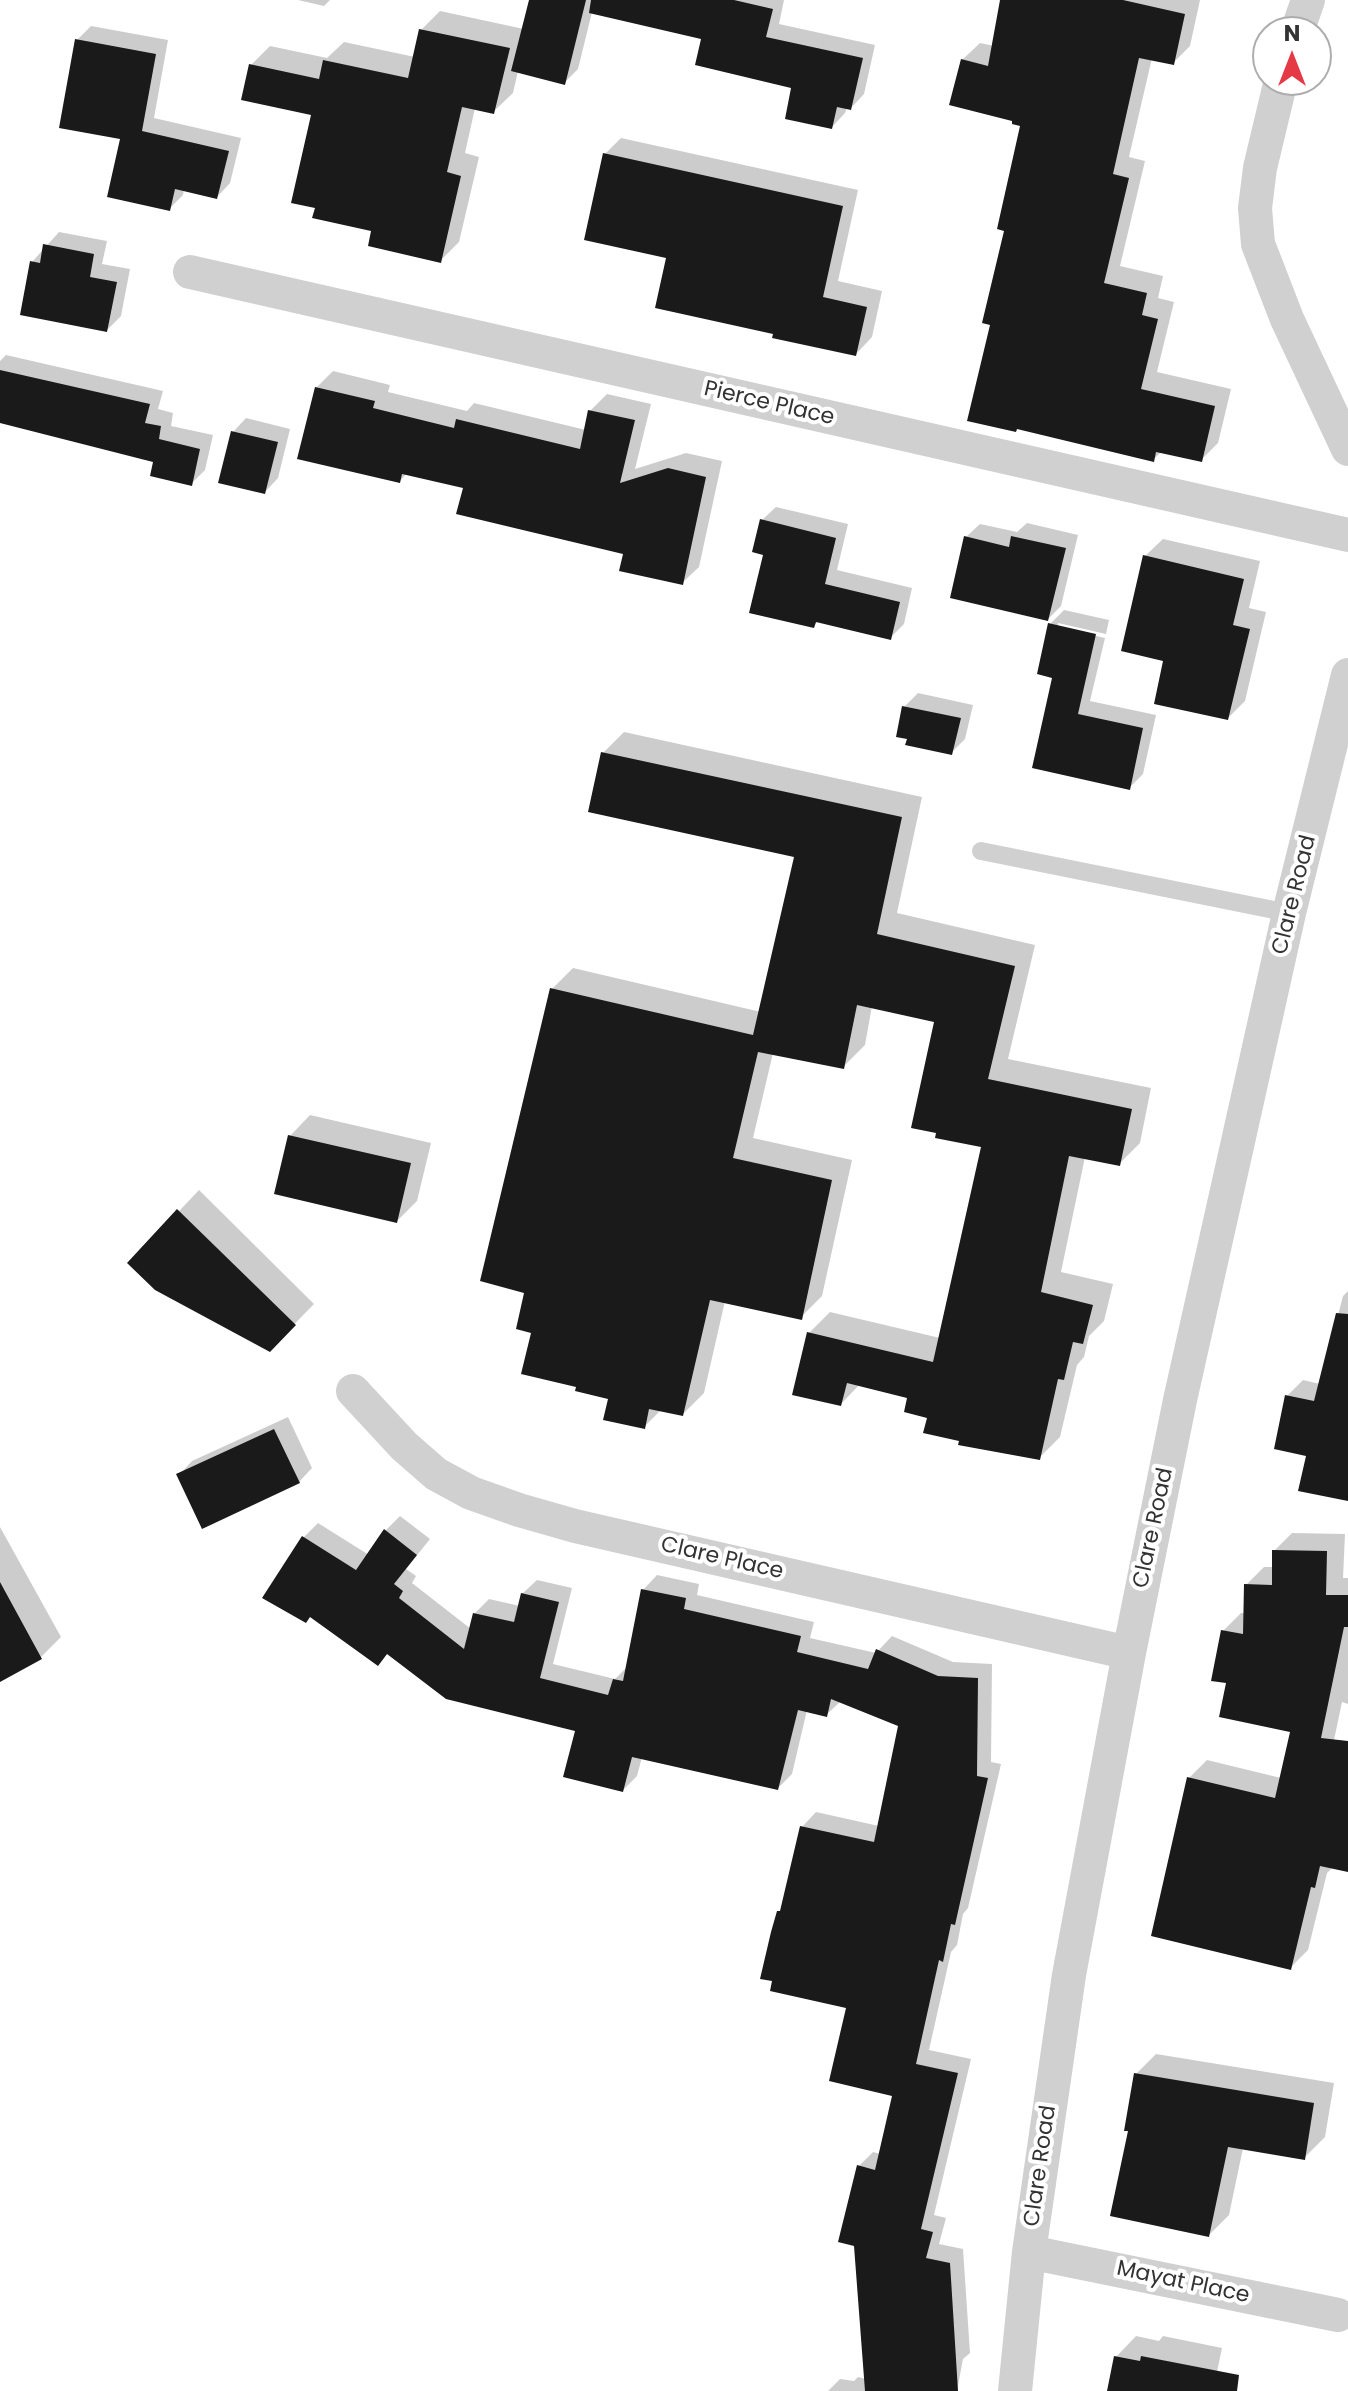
<!DOCTYPE html>
<html>
<head>
<meta charset="utf-8">
<style>
	body { margin:0 }
	#map { position:relative; width:1348px; height:2391px; overflow:hidden; background:#fff; font-family:Poppins,sans-serif }
	canvas { display:block }
	.north { position:absolute; left:1252px; top:16px; width:80px; height:80px; box-sizing:border-box; background:#fff; border:2px solid #adadad; border-radius:50%; rotate:0deg; font-size:22px; font-weight:700; line-height:32px; text-align:center; color:#333 }
	.north::after { content:''; display:block; margin:auto; width:28px; height:36px; background:#e63946; clip-path:polygon(50% 0,100% 100%,50% 72%,0 100%) }
</style>
</head>
<body>
<div id="map">
<canvas width="1348" height="2391"></canvas>
<div class="north">N</div>
</div>
<script>
const g = document.querySelector('canvas').getContext('2d');
g.lineJoin = 'round';
function fillPath(path, color) { g.fillStyle = color; g.fill(path, 'evenodd'); }
const poly = rows => new Path2D(rows.map(r => 'M' + r).join(''));
function strokePath(path, color, width, dash) { g.strokeStyle = color; g.lineWidth = width; g.lineCap = dash ? 'butt' : 'round'; g.setLineDash(dash || []); g.stroke(path); }
function write(font, color, halo, rows, align = 'center') {
  g.font = font + ' Poppins,sans-serif'; g.lineWidth = 8; g.setLineDash([]); g.textBaseline = 'middle'; g.strokeStyle = halo; g.fillStyle = color; for (const [text, x, y, turn = 0] of rows) {
    g.save(); g.translate(x, y); g.rotate((+turn || 0) * Math.PI / 180); g.textAlign = isNaN(turn) ? turn : align; if (halo) g.strokeText(text, 0, 0); g.fillText(text, 0, 0); g.restore();
  }
}
const shadow = poly([
	[298,0,330,0,324,6],
	[531,0,595,0,578,69,564,83,518,71,513,93,493,112,475,108,465,153,479,157,459,242,440,261,317,206,313,114,251,65,270,46,327,58,344,42,415,57,421,30,440,11,524,29],
	[619,0,784,0,779,24,875,45,864,94,851,108,847,107,845,113,832,127,794,87,703,38],
	[1002,0,1200,0,1190,46,1173,63,1152,58,1129,157,1145,161,1120,266,1163,276,1158,298,1174,302,1157,372,1231,389,1218,443,1201,460,1162,451,1153,460,1007,229,1022,124,962,60,980,43,994,46],
	[91,26,168,40,154,118,241,138,230,183,217,197,184,189,183,195,169,209,123,138,77,40],
	[621,138,858,190,838,281,882,291,872,337,856,354,776,332,669,256,605,154],
	[59,232,107,241,102,264,130,269,121,316,107,330,32,262],
	[6,355,163,391,158,409,173,413,171,426,213,435,205,470,191,484,155,461,0,421,0,361],
	[333,371,390,385,388,392,467,411,474,403,586,430,590,411,607,394,651,404,635,469,686,453,722,461,699,567,682,583,626,553,465,487,407,473,400,481,316,388],
	[246,418,290,429,278,478,265,492,233,432],
	[776,507,848,524,837,570,912,588,904,624,890,638,819,620,813,626,762,520],
	[1027,523,1078,535,1061,606,1048,619,966,537,980,524,1017,532],
	[1163,539,1260,561,1249,608,1266,612,1245,701,1228,718,1166,659,1145,556],
	[1064,610,1109,620,1106,634,1058,623,1058,627,1105,638,1090,701,1156,715,1143,774,1130,787,1035,767,1054,676,1050,624],
	[918,693,973,705,965,739,951,753,904,707],
	[624,732,922,797,897,913,1035,945,1008,1059,1151,1088,1140,1143,1119,1164,1085,1157,1061,1272,1113,1284,1104,1321,1089,1336,1084,1357,1077,1365,1060,1437,1039,1458,961,1439,929,1416,909,1396,860,1384,841,1404,809,1333,830,1312,940,1338,983,1146,936,1021,872,1006,865,1045,844,1066,773,1053,753,1138,852,1160,822,1296,801,1317,725,1301,704,1393,683,1414,661,1410,644,1427,610,1397,578,1385,533,1331,526,1291,552,989,573,968,761,1012,797,856,603,753],
	[310,1115,431,1143,417,1201,397,1221,290,1136],
	[199,1190,314,1304,270,1349,130,1263],
	[1348,1291,1348,1499,1308,1454,1287,1396,1303,1380,1320,1384,1343,1296],
	[288,1417,312,1468,299,1482,179,1475,192,1461],
	[400,1516,430,1539,406,1569,416,1576,412,1583,471,1629,474,1614,489,1599,520,1606,522,1594,537,1580,572,1588,553,1664,615,1679,627,1667,643,1590,657,1575,699,1584,697,1595,814,1622,810,1638,876,1653,892,1636,953,1662,992,1664,991,1762,1001,1764,968,1908,963,1914,957,1945,951,1952,929,2050,971,2059,934,2215,946,2218,939,2244,963,2249,970,2353,963,2359,957,2391,828,2391,840,2379,854,2381,858,2377,866,2379,859,2166,873,2152,881,2154,895,2094,848,2006,779,1912,783,1908,802,1827,816,1812,879,1826,900,1725,841,1701,826,1715,807,1710,792,1774,778,1788,642,1757,637,1776,623,1790,578,1730,388,1653,377,1664,312,1615,265,1597,304,1537,318,1523,369,1555,386,1530],
	[0,1527,61,1637,41,1657,0,1680],
	[1292,1533,1345,1534,1343,1578,1348,1578,1348,1704,1342,1702,1330,1759,1348,1763,1348,1870,1333,1867,1327,1873,1308,1950,1290,1968,1189,1778,1207,1760,1281,1778,1292,1730,1228,1682,1223,1631,1241,1613,1245,1613,1246,1585,1264,1567,1274,1567,1274,1551],
	[1156,2054,1334,2083,1325,2137,1304,2158,1243,2148,1229,2215,1209,2235,1130,2129,1136,2074],
	[1136,2336,1159,2341,1163,2336,1222,2348,1213,2391,1109,2391,1116,2357]
]);
const building = poly([
	[529,0,586,0,565,85,511,71],
	[591,0,734,0,773,9,766,37,863,58,851,110,837,107,832,129,785,119,791,88,695,65,701,39,589,13],
	[1000,0,1123,0,1185,14,1174,65,1139,58,1113,174,1129,178,1104,283,1147,293,1142,315,1158,319,1141,389,1215,406,1202,462,1156,452,1154,462,1017,429,1016,432,967,421,990,325,982,323,1004,231,997,229,1020,126,1012,124,1012,121,949,105,961,59,988,66],
	[419,29,510,48,494,114,462,107,447,172,461,176,441,263,368,246,371,231,312,218,315,208,291,203,311,115,241,100,249,64,319,79,323,60,408,78],
	[75,39,156,54,142,131,229,151,217,199,175,189,170,211,107,197,120,139,59,128],
	[603,153,843,206,823,297,867,307,856,356,772,338,773,334,655,308,666,258,584,240],
	[43,244,94,254,90,277,117,282,107,332,20,315,30,261,40,263],
	[0,370,150,404,145,423,161,426,159,439,200,449,192,486,150,476,153,462,0,423],
	[315,387,375,401,373,408,454,428,456,419,580,449,588,410,635,420,620,483,668,468,706,477,683,585,619,571,623,554,456,514,463,488,402,474,400,483,297,459],
	[231,431,278,442,265,494,218,483],
	[760,519,836,538,825,584,900,602,891,640,816,622,814,628,749,613,763,555,752,552],
	[964,536,1009,547,1011,536,1066,548,1048,621,950,598],
	[1143,555,1244,579,1233,625,1250,629,1228,720,1154,704,1163,661,1121,651],
	[1048,623,1096,634,1078,714,1143,728,1130,790,1032,768,1052,678,1037,674],
	[902,706,961,718,952,755,905,745,907,739,896,737],
	[601,752,902,817,877,934,1015,966,988,1079,1132,1109,1120,1166,1069,1156,1041,1292,1093,1305,1083,1344,1073,1342,1064,1380,1058,1379,1040,1460,958,1445,959,1441,923,1433,927,1418,904,1412,907,1398,847,1383,841,1406,792,1395,807,1332,933,1362,981,1147,935,1138,936,1133,911,1128,934,1022,857,1005,844,1069,758,1052,733,1158,832,1180,802,1320,710,1300,683,1416,649,1409,645,1429,603,1420,608,1399,575,1391,576,1387,521,1374,531,1333,516,1329,524,1293,480,1281,550,988,753,1035,794,857,588,812],
	[288,1135,411,1163,397,1223,274,1194],
	[177,1209,296,1325,270,1352,155,1290,127,1263],
	[1336,1313,1348,1314,1348,1501,1298,1491,1306,1456,1274,1449,1285,1395,1314,1401],
	[274,1429,300,1483,202,1529,176,1474],
	[384,1529,417,1555,394,1584,403,1591,399,1598,464,1649,473,1613,514,1622,521,1593,559,1602,540,1678,608,1695,613,1679,623,1681,641,1589,686,1598,684,1609,801,1636,797,1652,868,1669,876,1649,938,1676,978,1678,977,1776,988,1778,955,1925,951,1924,943,1962,939,1960,916,2064,958,2073,921,2229,933,2232,926,2258,950,2263,958,2391,865,2391,854,2246,838,2242,857,2165,875,2170,892,2096,829,2081,846,2008,770,1991,772,1981,760,1979,771,1932,777,1911,780,1911,800,1826,874,1842,898,1726,831,1699,827,1717,798,1710,778,1790,632,1757,623,1792,563,1777,575,1731,446,1699,387,1654,378,1666,310,1617,306,1623,262,1598,302,1536,356,1570],
	[1272,1550,1327,1551,1326,1595,1348,1595,1348,1627,1344,1627,1321,1738,1348,1741,1348,1872,1320,1866,1315,1888,1311,1887,1291,1970,1151,1936,1187,1777,1275,1798,1290,1732,1219,1717,1226,1683,1211,1681,1221,1630,1243,1634,1244,1584,1272,1585],
	[0,1582,42,1659,0,1682],
	[1134,2073,1314,2103,1305,2160,1228,2147,1209,2237,1110,2216,1128,2131,1124,2131],
	[1114,2356,1140,2361,1141,2356,1239,2375,1237,2391,1107,2391]
]);
const lane = poly([
	[981,851,1289,913]
]);
const street = poly([
	[1297,32,1308,0],
	[1281,80,1260,168,1255,208,1258,244,1287,319,1348,449],
	[190,272,1348,535],
	[353,1391,404,1446,436,1474,471,1493,519,1510,575,1526,1129,1653],
	[1029,2252,1338,2315],
	[1015,2391,1029,2252,1069,1975,1129,1653,1180,1400,1237,1146,1289,913,1348,675]
]);
const streetNames = [
	["Pierce Place",769,404,13],
	["Clare Road",1295,895,-76],
	["Clare Road",1154,1528,-78],
	["Clare Place",722,1559,13],
	["Clare Road",1041,2166,-82],
	["Mayat Place",1183,2283,12]
];
fillPath(shadow, '#0003');
fillPath(building, '#1a1a1a');
strokePath(lane, '#d0d0d0', 18);
strokePath(street, '#d0d0d0', 34);
write('22px', '#333', '#fff', streetNames);
</script>
</body>
</html>
